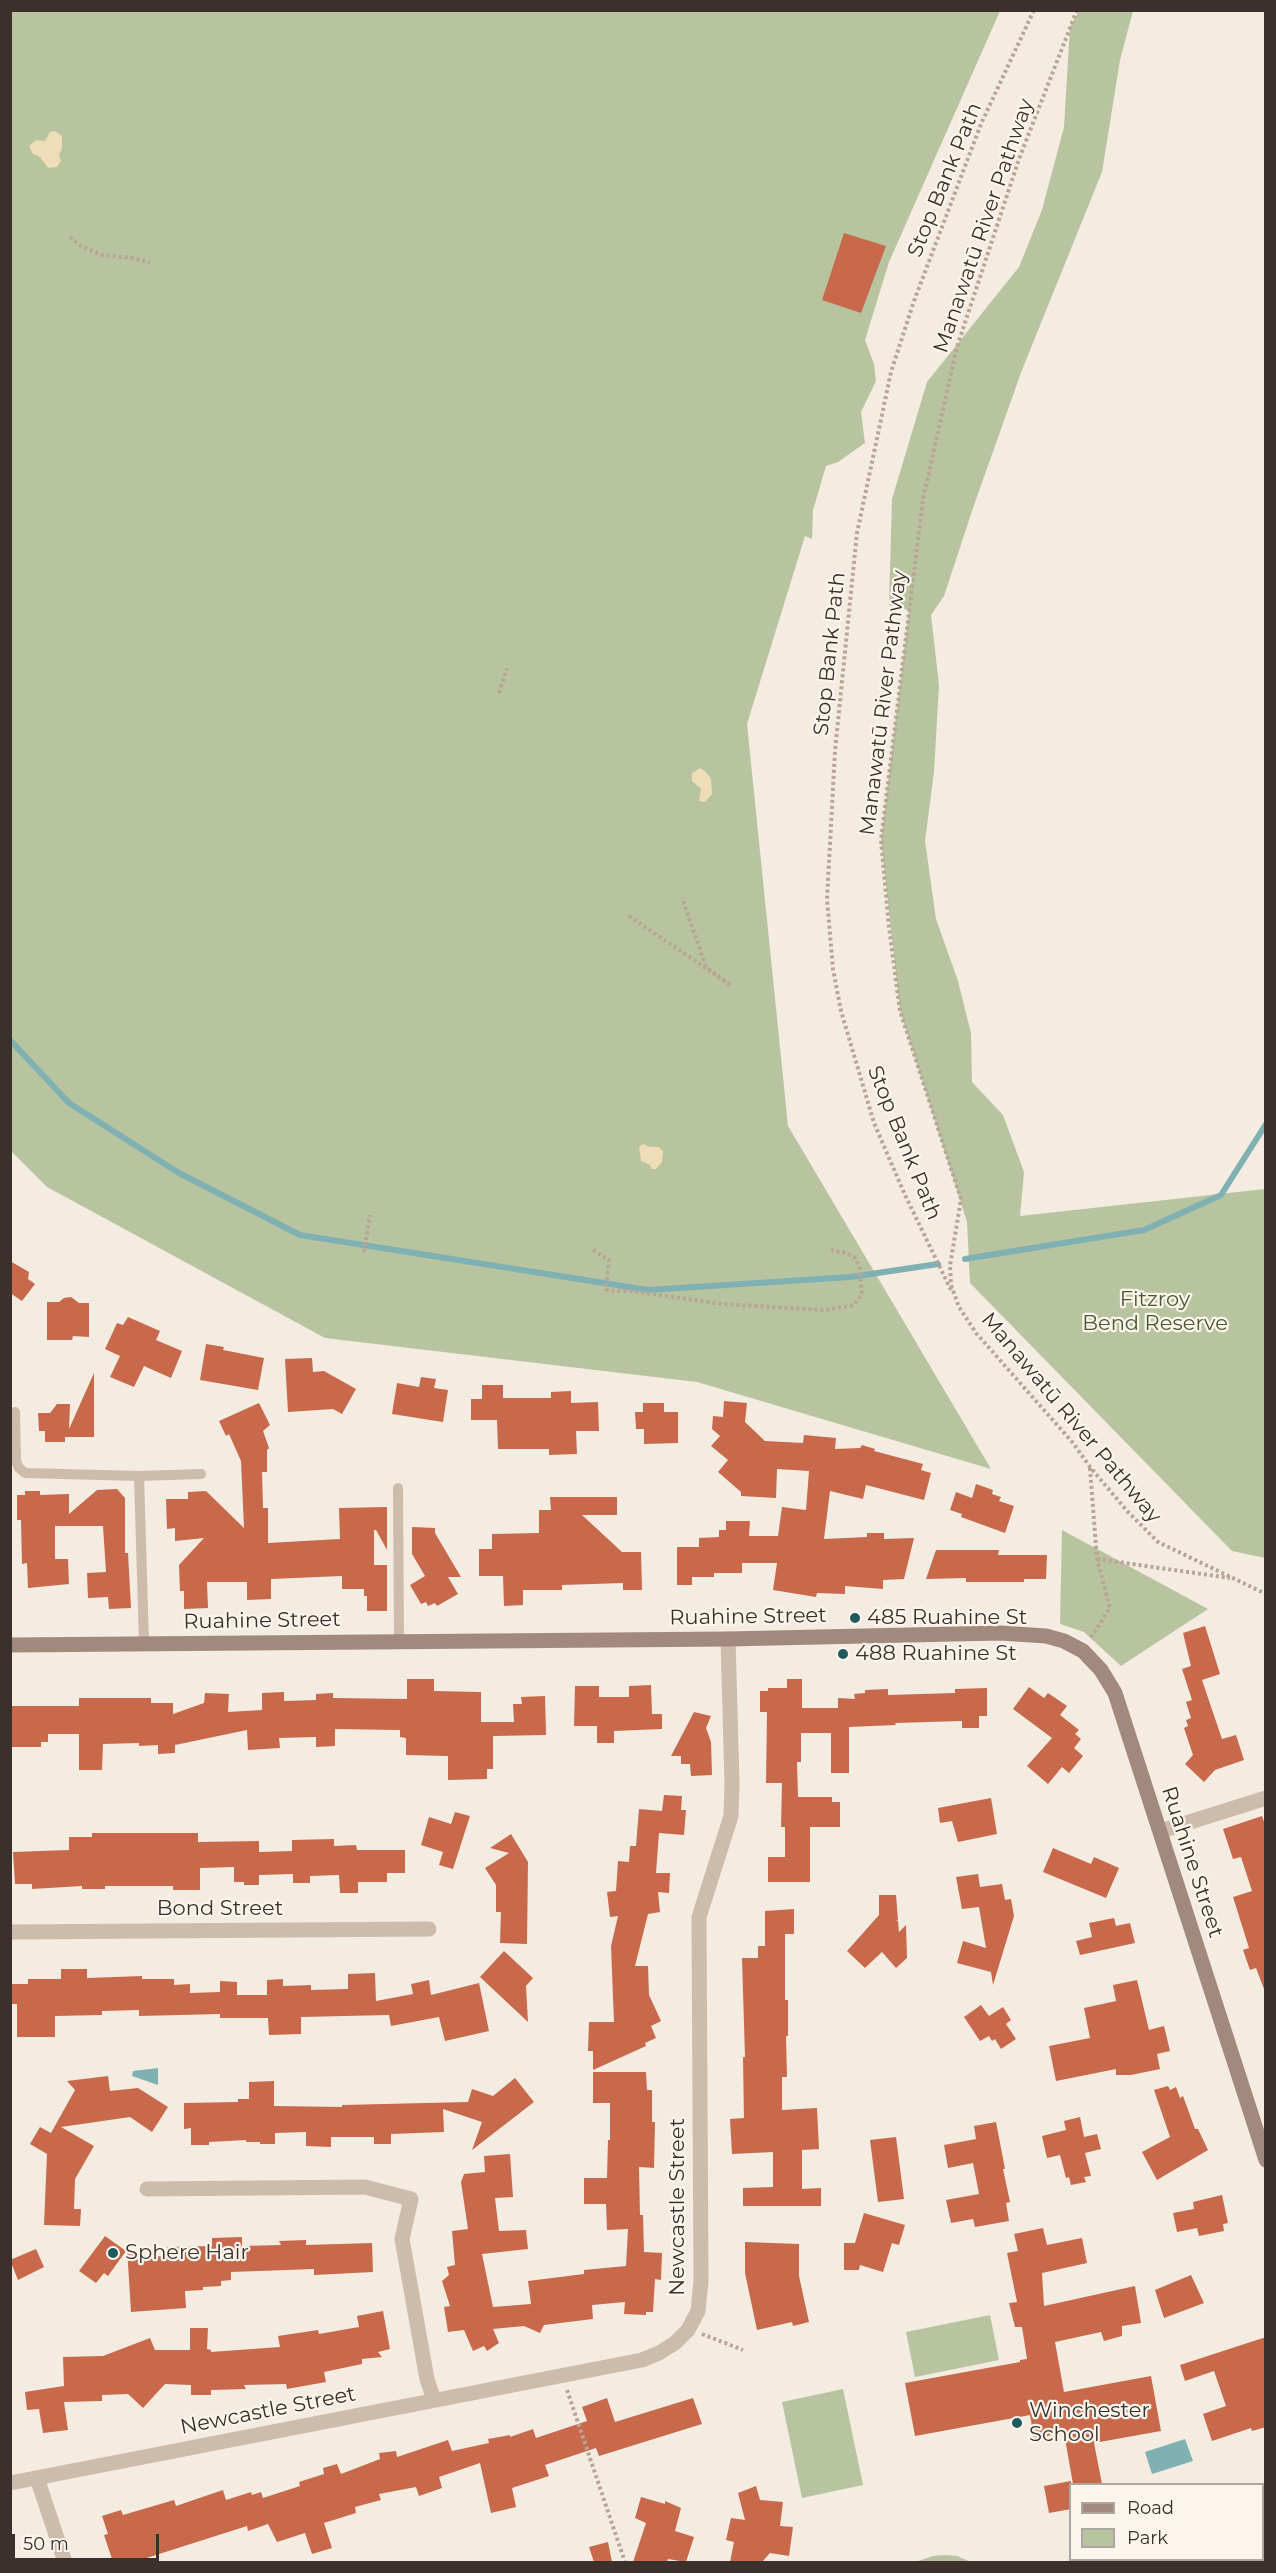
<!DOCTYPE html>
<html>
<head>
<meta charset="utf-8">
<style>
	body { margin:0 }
	#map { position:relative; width:1276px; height:2573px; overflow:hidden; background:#f4ebe1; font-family:Montserrat,sans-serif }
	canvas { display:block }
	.frame { position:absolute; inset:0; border:12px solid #3b302b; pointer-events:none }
	.legend { position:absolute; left:1069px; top:2483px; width:195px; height:78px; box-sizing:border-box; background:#fbf5ee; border:2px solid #aea6a0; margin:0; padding:8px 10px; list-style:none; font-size:18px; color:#3b302b }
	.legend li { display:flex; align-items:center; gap:12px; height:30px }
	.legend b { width:30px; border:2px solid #aea6a0 }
	.scale { position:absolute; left:12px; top:2534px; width:147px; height:27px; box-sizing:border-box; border:3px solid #3b302b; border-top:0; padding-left:8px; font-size:18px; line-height:21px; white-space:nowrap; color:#3b302b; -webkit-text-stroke:4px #fbf5ee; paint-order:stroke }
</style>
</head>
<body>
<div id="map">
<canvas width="1276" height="2573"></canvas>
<div class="frame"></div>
<ul class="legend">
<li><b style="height:8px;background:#a18a7d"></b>Road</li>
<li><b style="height:16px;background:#b8c4a0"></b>Park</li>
</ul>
<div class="scale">50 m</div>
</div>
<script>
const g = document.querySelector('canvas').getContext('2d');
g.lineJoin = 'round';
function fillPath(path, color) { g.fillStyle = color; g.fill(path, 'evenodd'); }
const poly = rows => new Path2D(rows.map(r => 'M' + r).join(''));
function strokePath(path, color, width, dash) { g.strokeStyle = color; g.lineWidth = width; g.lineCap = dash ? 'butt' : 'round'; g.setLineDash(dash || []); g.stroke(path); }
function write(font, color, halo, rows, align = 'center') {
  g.font = font + ' Montserrat,sans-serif'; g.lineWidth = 4.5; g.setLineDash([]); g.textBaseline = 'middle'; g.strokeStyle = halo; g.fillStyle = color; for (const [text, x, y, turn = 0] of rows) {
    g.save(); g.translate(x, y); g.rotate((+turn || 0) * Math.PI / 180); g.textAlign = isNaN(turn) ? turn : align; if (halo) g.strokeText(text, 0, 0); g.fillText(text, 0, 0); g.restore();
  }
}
const green = poly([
	[10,11,1000,11,889,262,865,340,874,364,876,381,861,412,865,443,838,462,826,466,813,510,812,539,805,536,747,724,788,1126,991,1469,697,1382,325,1338,47,1187,11,1151],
	[1079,11,1133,11,1120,60,1102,172,1022,370,974,505,944,596,931,615,939,685,934,772,925,841,936,919,958,981,971,1033,972,1082,1003,1115,1024,1172,1020,1216,1265,1189,1265,1558,1232,1551,970,1283,967,1222,900,1011,881,840,909,610,889,605,892,499,927,382,1019,267,1042,210,1064,127,1070,27],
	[1062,1530,1208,1609,1121,1666,1084,1632,1060,1624],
	[990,2315,999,2360,915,2377,906,2332],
	[843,2389,863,2485,802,2498,782,2402],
	[945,2555,957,2556,971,2562,915,2562,933,2556]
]);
const sand = poly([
	[55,131,62,136,62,148,59,155,61,161,57,167,48,168,40,157,33,154,29,146,36,140,45,141,50,132],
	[700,768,706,772,711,779,712,794,705,802,699,801,701,789,692,781,692,773],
	[643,1144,650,1147,658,1147,663,1151,662,1162,656,1169,652,1169,650,1165,641,1161,639,1147]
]);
const water = poly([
	[158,2068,158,2085,132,2076,133,2071],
	[1185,2439,1193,2461,1152,2474,1145,2452]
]);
const stream = poly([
	[10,1040,69,1103,179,1173,300,1235,648,1290,851,1277,938,1264],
	[965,1259,1144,1230,1221,1195,1266,1124]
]);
const building = poly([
	[844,233,886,246,861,313,822,300],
	[10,1261,29,1272,28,1279,35,1284,22,1301,10,1293],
	[71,1297,79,1303,89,1303,89,1337,73,1336,72,1340,47,1340,47,1302,59,1302,64,1298],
	[128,1317,160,1331,156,1340,182,1351,171,1378,144,1366,134,1387,110,1377,120,1356,105,1349,117,1323,123,1325],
	[206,1344,224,1347,223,1350,264,1358,258,1390,200,1380],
	[312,1358,313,1372,324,1371,356,1389,342,1414,333,1409,288,1412,285,1359],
	[94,1373,94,1437,65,1437,65,1442,45,1442,45,1431,39,1431,38,1413,50,1413,57,1404,70,1404,69,1429],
	[421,1377,436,1379,434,1388,448,1390,443,1422,392,1414,397,1383,419,1387],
	[482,1385,503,1385,503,1398,551,1398,551,1392,571,1391,571,1403,598,1402,599,1431,576,1431,577,1454,549,1455,549,1449,498,1449,497,1420,471,1420,471,1399,482,1399],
	[724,1401,747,1403,745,1422,765,1441,803,1443,804,1435,836,1438,835,1449,860,1448,862,1445,875,1449,874,1451,923,1464,921,1470,931,1473,924,1500,866,1485,863,1499,830,1491,824,1539,867,1537,867,1533,884,1533,884,1539,914,1538,904,1579,883,1580,883,1589,845,1586,845,1594,817,1593,816,1597,773,1590,777,1563,742,1563,742,1573,714,1573,714,1577,692,1577,692,1585,677,1585,677,1547,699,1547,699,1538,719,1537,719,1530,726,1530,726,1521,750,1521,749,1536,778,1536,782,1507,806,1510,809,1471,777,1469,776,1498,741,1496,741,1492,718,1472,728,1460,711,1446,720,1436,712,1429,713,1416,723,1417],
	[259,1403,270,1425,263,1431,269,1448,267,1450,267,1472,262,1472,263,1508,268,1508,268,1543,340,1539,339,1508,387,1507,387,1550,376,1530,374,1530,374,1565,387,1565,387,1611,367,1611,367,1596,364,1596,364,1589,342,1589,342,1576,271,1579,271,1599,247,1600,247,1582,207,1582,208,1608,184,1609,184,1591,180,1591,179,1565,204,1538,175,1541,175,1528,167,1529,166,1499,188,1499,188,1492,206,1491,244,1528,241,1461,229,1434,226,1436,219,1421],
	[643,1403,664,1403,664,1412,678,1412,678,1443,644,1444,644,1429,636,1429,635,1412,643,1412],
	[976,1484,993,1490,992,1494,1001,1497,999,1501,1014,1506,1005,1533,961,1517,962,1514,950,1510,956,1492,972,1498],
	[117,1489,125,1498,125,1553,128,1553,131,1608,109,1609,108,1597,88,1598,87,1573,106,1572,103,1526,55,1526,55,1559,68,1559,69,1584,28,1588,27,1563,22,1564,21,1520,17,1520,17,1495,25,1495,25,1491,40,1491,40,1495,69,1494,69,1514,97,1490],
	[550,1497,617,1497,617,1515,582,1515,622,1552,641,1552,642,1590,623,1590,623,1583,562,1585,562,1590,523,1590,523,1605,504,1606,503,1576,479,1576,479,1549,492,1549,492,1534,539,1533,539,1510,551,1510],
	[412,1527,435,1528,435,1533,461,1577,448,1577,458,1594,437,1606,435,1603,428,1606,426,1602,421,1604,410,1585,425,1576,412,1554],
	[936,1550,999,1550,998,1555,1047,1555,1046,1579,1024,1579,1024,1582,966,1582,966,1578,926,1579],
	[1205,1626,1220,1674,1202,1680,1222,1739,1236,1735,1244,1760,1215,1770,1204,1782,1185,1764,1193,1755,1184,1728,1188,1726,1186,1720,1191,1718,1186,1702,1192,1700,1182,1669,1191,1666,1183,1633],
	[407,1679,434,1679,434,1691,481,1692,481,1722,514,1722,513,1704,522,1704,521,1697,545,1696,546,1735,493,1736,493,1769,487,1769,487,1779,448,1780,448,1756,406,1755,406,1738,400,1737,400,1730,335,1729,335,1746,316,1747,316,1737,279,1738,280,1748,248,1750,247,1730,175,1745,175,1753,158,1754,158,1745,139,1746,139,1743,103,1744,102,1770,79,1770,79,1734,48,1734,48,1742,41,1742,41,1747,10,1747,10,1706,79,1706,79,1698,151,1698,151,1703,173,1703,173,1714,204,1703,205,1693,229,1694,228,1712,262,1710,262,1693,284,1692,284,1701,316,1700,316,1694,333,1693,333,1698,407,1699],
	[787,1679,802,1679,802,1708,838,1708,838,1698,855,1699,854,1694,865,1693,865,1690,888,1689,888,1695,955,1693,955,1689,987,1688,987,1716,979,1716,979,1728,962,1728,962,1721,895,1723,896,1725,849,1727,849,1773,831,1773,831,1733,801,1733,801,1762,797,1762,798,1797,832,1797,832,1802,840,1802,840,1827,810,1827,810,1882,768,1882,768,1857,785,1857,785,1827,781,1827,782,1783,766,1783,767,1712,760,1712,760,1691,768,1691,768,1688,787,1688],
	[651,1685,652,1714,662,1714,662,1729,614,1731,614,1743,597,1743,597,1726,574,1726,575,1686,599,1686,599,1697,629,1697,629,1686],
	[1029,1687,1044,1698,1048,1693,1067,1706,1060,1715,1079,1730,1075,1734,1081,1739,1074,1748,1083,1756,1069,1773,1062,1767,1048,1784,1027,1766,1052,1738,1013,1709],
	[694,1712,711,1716,706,1728,711,1742,712,1775,691,1776,690,1764,681,1764,681,1756,671,1756],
	[664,1795,682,1796,681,1810,686,1810,684,1835,659,1833,656,1873,670,1873,669,1893,658,1892,660,1912,648,1914,635,1966,648,1966,649,1995,661,2021,651,2026,656,2038,645,2043,646,2046,593,2070,593,2051,588,2051,589,2022,614,2022,611,1946,618,1916,610,1917,607,1892,616,1891,618,1861,629,1862,630,1846,636,1846,639,1809,662,1811],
	[991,1798,997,1834,958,1842,952,1821,940,1823,938,1808],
	[455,1812,470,1816,453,1869,439,1865,443,1852,421,1845,429,1817,451,1824],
	[1262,1816,1266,1827,1266,1988,1264,1989,1256,1968,1250,1970,1243,1950,1249,1948,1233,1897,1252,1891,1241,1857,1233,1859,1223,1829],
	[92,1833,198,1833,198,1842,259,1841,259,1852,292,1851,292,1840,334,1839,334,1846,356,1845,357,1850,405,1850,405,1873,387,1873,387,1882,358,1882,358,1893,340,1893,339,1875,310,1876,310,1883,293,1883,293,1874,259,1875,259,1885,244,1885,244,1882,234,1882,234,1867,200,1868,200,1890,173,1890,173,1886,105,1886,105,1889,82,1889,82,1886,32,1889,32,1884,15,1884,13,1852,69,1850,69,1837,92,1837],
	[511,1834,528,1862,527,1944,500,1943,501,1912,496,1912,496,1885,485,1868,509,1853,490,1848],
	[1053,1848,1091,1864,1094,1857,1119,1868,1106,1898,1043,1872],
	[978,1874,980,1887,1002,1884,1005,1900,1011,1899,1014,1916,993,1985,991,1972,957,1963,963,1941,986,1948,979,1907,962,1909,956,1877],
	[879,1895,896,1895,898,1920,896,1920,898,1921,899,1932,906,1925,907,1958,896,1968,882,1952,865,1968,847,1951,879,1915],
	[794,1909,794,1934,785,1934,785,2000,788,2000,788,2036,786,2036,787,2077,782,2077,782,2110,817,2108,819,2149,802,2150,802,2189,821,2188,821,2206,743,2206,743,2188,773,2187,773,2152,732,2154,730,2119,744,2118,743,2057,745,2057,742,1958,758,1958,758,1946,765,1946,765,1911],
	[1114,1918,1116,1926,1130,1923,1135,1943,1080,1955,1076,1941,1092,1937,1089,1923],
	[504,1951,533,1978,526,1986,528,2022,480,1977],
	[61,1969,87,1969,87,1978,142,1976,142,1979,174,1979,174,1985,190,1984,190,1993,220,1992,220,1981,237,1982,237,1995,267,1995,267,1980,283,1979,283,1986,311,1985,311,1990,348,1989,348,1974,375,1973,376,2001,413,1994,411,1984,429,1980,431,1995,479,1983,489,2031,445,2041,439,2017,391,2026,389,2015,301,2017,301,2034,269,2035,268,2018,220,2018,220,2014,139,2016,139,2010,102,2011,102,2015,55,2016,55,2037,17,2037,17,2004,10,2004,10,1984,28,1984,28,1979,61,1979],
	[1137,1980,1149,2030,1164,2026,1170,2051,1157,2054,1160,2069,1131,2075,1116,2075,1116,2069,1056,2081,1049,2046,1090,2038,1084,2008,1116,2001,1113,1985],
	[981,2005,989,2016,1003,2007,1011,2020,1006,2024,1016,2039,1001,2049,995,2039,992,2041,989,2036,980,2041,964,2017],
	[593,2072,646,2072,647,2090,652,2090,652,2122,655,2122,654,2168,639,2167,640,2215,643,2215,644,2252,662,2253,661,2280,655,2279,653,2312,646,2312,646,2315,624,2314,625,2302,592,2305,593,2319,544,2325,540,2333,524,2326,493,2329,499,2343,487,2351,484,2346,473,2351,464,2330,448,2332,444,2307,450,2306,442,2281,449,2275,447,2267,455,2265,452,2231,468,2229,461,2182,464,2174,485,2172,484,2156,510,2154,513,2197,495,2198,499,2231,526,2230,528,2249,482,2254,493,2307,531,2304,528,2281,584,2274,584,2270,626,2266,628,2229,607,2230,606,2204,584,2204,584,2178,607,2178,608,2140,610,2140,610,2103,593,2103],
	[108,2076,110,2091,138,2088,168,2107,152,2132,130,2117,61,2127,94,2146,75,2179,74,2209,81,2209,80,2226,44,2225,47,2154,30,2144,40,2127,51,2133,75,2090,67,2081],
	[515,2078,534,2102,472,2150,482,2122,443,2109,444,2132,391,2134,391,2144,374,2144,374,2137,331,2137,331,2147,306,2146,306,2132,275,2133,275,2144,260,2144,260,2142,246,2142,246,2140,209,2142,209,2145,191,2145,191,2128,184,2129,184,2103,238,2102,238,2099,249,2099,249,2082,274,2081,274,2106,342,2107,342,2105,468,2102,472,2089,493,2096],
	[1168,2086,1170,2090,1176,2087,1180,2098,1183,2096,1195,2129,1198,2129,1208,2150,1157,2180,1142,2152,1170,2137,1154,2090],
	[1080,2117,1084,2137,1097,2134,1101,2149,1085,2153,1091,2176,1084,2177,1086,2182,1071,2185,1069,2177,1066,2178,1060,2155,1047,2158,1042,2136,1066,2130,1064,2121],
	[996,2122,1005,2169,1003,2169,1010,2202,1006,2203,1009,2221,975,2227,973,2219,951,2223,946,2200,979,2194,973,2163,948,2168,944,2145,976,2139,974,2126],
	[896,2137,904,2199,878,2202,870,2140],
	[1222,2195,1228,2223,1223,2224,1224,2231,1199,2236,1197,2228,1177,2232,1173,2213,1194,2209,1193,2202],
	[864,2213,905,2225,899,2245,892,2243,883,2272,860,2265,859,2270,844,2270,844,2243,855,2243],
	[1043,2228,1047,2245,1082,2238,1087,2263,1042,2273,1044,2306,1135,2286,1141,2323,1122,2326,1122,2336,1104,2341,1101,2332,1055,2342,1064,2392,1151,2376,1161,2431,1094,2443,1102,2484,1073,2484,1064,2433,1034,2438,1030,2415,915,2436,905,2383,1020,2362,1020,2360,1027,2359,1022,2327,1015,2327,1009,2303,1017,2302,1007,2253,1018,2251,1014,2234],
	[105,2236,126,2251,108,2276,104,2273,96,2283,79,2271],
	[242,2237,242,2246,281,2245,279,2241,306,2240,306,2245,372,2243,373,2272,314,2275,314,2269,231,2272,231,2280,221,2281,221,2286,203,2287,203,2290,185,2291,186,2308,131,2312,127,2248,138,2257,168,2256,167,2247,212,2246,212,2238],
	[745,2242,799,2244,799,2276,809,2322,793,2326,792,2322,757,2330,745,2273],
	[36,2249,44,2267,18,2280,10,2260],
	[1191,2275,1204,2303,1164,2318,1155,2290],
	[383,2311,390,2349,378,2352,382,2357,362,2359,362,2364,324,2372,326,2382,287,2389,286,2384,244,2385,246,2389,211,2390,211,2395,191,2395,191,2385,165,2384,143,2408,128,2394,102,2395,102,2401,64,2402,68,2430,43,2433,39,2409,27,2410,25,2392,64,2386,63,2357,103,2356,150,2338,155,2350,190,2350,190,2328,208,2328,207,2349,211,2350,211,2352,280,2347,278,2336,318,2330,319,2334,359,2327,357,2316],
	[1266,2337,1266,2427,1252,2431,1251,2428,1212,2441,1203,2414,1226,2406,1214,2371,1185,2381,1180,2365],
	[607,2398,615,2422,693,2398,702,2424,599,2456,596,2448,545,2465,549,2476,512,2488,516,2507,491,2513,480,2463,439,2477,442,2488,419,2496,416,2487,379,2494,381,2500,355,2507,356,2513,324,2523,332,2548,312,2554,305,2533,277,2542,268,2524,248,2531,247,2526,134,2562,113,2562,104,2535,108,2534,102,2516,121,2510,123,2515,174,2500,176,2506,223,2490,226,2500,251,2492,252,2495,261,2492,263,2498,300,2486,299,2482,324,2474,323,2468,337,2464,341,2474,380,2459,379,2453,396,2451,397,2457,448,2440,452,2451,489,2443,488,2439,510,2435,510,2437,533,2429,536,2438,587,2421,582,2407],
	[1071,2481,1071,2509,1049,2513,1044,2486],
	[756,2486,760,2500,783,2502,780,2526,793,2527,789,2556,770,2553,762,2562,730,2562,734,2542,726,2540,731,2518,745,2520,738,2493],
	[641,2497,665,2504,665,2501,681,2508,675,2531,694,2537,686,2562,668,2559,667,2562,633,2562,646,2523,635,2518],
	[608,2542,612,2562,594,2562,589,2547]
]);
const path = poly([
	[1077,10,1019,159,957,347,923,499,881,840,889,927,900,1011,961,1199,950,1266,951,1285,959,1307,976,1333,1073,1443,1090,1467,1128,1512,1158,1542,1266,1594],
	[70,237,79,245,101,255,133,258,150,263],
	[499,693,507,668],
	[629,916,729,984,706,967,682,898],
	[593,1250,609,1260,606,1289,609,1291,631,1291,722,1304,823,1310,854,1305,862,1294,859,1265,854,1257,846,1253,831,1250],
	[364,1252,370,1215],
	[951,1290,905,1195,874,1123,841,1011,833,969,827,899,835,751,857,533,891,372,914,301,981,124,1034,10],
	[1090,1468,1097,1559,1110,1608,1090,1639],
	[1097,1559,1230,1578],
	[702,2334,743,2350],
	[567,2390,625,2562]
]);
const lane = poly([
	[15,1412,16,1461,19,1468,25,1473,139,1476,201,1474],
	[139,1476,144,1644],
	[398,1488,399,1641]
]);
const street = poly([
	[1161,1831,1266,1798],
	[10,1932,429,1929],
	[147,2189,365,2187,411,2199,402,2239,427,2379,434,2400],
	[37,2478,65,2562],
	[10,2483,642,2360,659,2353,675,2343,688,2330,698,2311,701,2281,699,1917,731,1816,732,1783,728,1639]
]);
const secondary = poly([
	[10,1645,728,1639,1000,1633,1046,1636,1064,1641,1083,1651,1101,1670,1115,1693,1266,2160]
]);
const markers = [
	[855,1618,6,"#1f5a5e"],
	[843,1654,6,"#1f5a5e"],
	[113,2253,6,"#1f5a5e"],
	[1017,2423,6,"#1f5a5e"]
];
const streetNames = [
	["Stop Bank Path",945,180,-68],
	["Manawatū River Pathway",984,226,-71],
	["Stop Bank Path",830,654,-84],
	["Manawatū River Pathway",884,703,-83],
	["Stop Bank Path",904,1143,68],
	["Manawatū River Pathway",1071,1418,50],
	["Ruahine Street",748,1617,-1],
	["Ruahine Street",262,1621,-1],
	["Ruahine Street",1192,1862,72],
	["Bond Street",220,1909],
	["Newcastle Street",678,2207,-90],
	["Newcastle Street",268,2411,-11]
];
const parkNames = [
	["Fitzroy",1155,1300],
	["Bend Reserve",1155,1324]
];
const poiNames = [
	["485 Ruahine St",867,1618],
	["488 Ruahine St",855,1654],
	["Sphere Hair",125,2253],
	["Winchester",1029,2411],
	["School",1029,2435]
];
fillPath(green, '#b8c4a0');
fillPath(sand, '#efdcb8');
fillPath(water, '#7fb0b2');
strokePath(stream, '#7fb0b2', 6);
fillPath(building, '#c8694b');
strokePath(path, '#b9a596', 4, [3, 3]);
strokePath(lane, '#cdbbac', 10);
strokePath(street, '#cdbbac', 15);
strokePath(secondary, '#a18a7d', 15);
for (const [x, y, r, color] of markers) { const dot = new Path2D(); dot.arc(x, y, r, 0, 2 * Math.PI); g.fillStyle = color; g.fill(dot); strokePath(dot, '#fbf5ee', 2); }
write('21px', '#3b302b', '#fbf5ee', streetNames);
write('21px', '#4a5a2e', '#fbf5ee', parkNames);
write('21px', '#3b302b', '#fbf5ee', poiNames, 'left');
</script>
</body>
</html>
